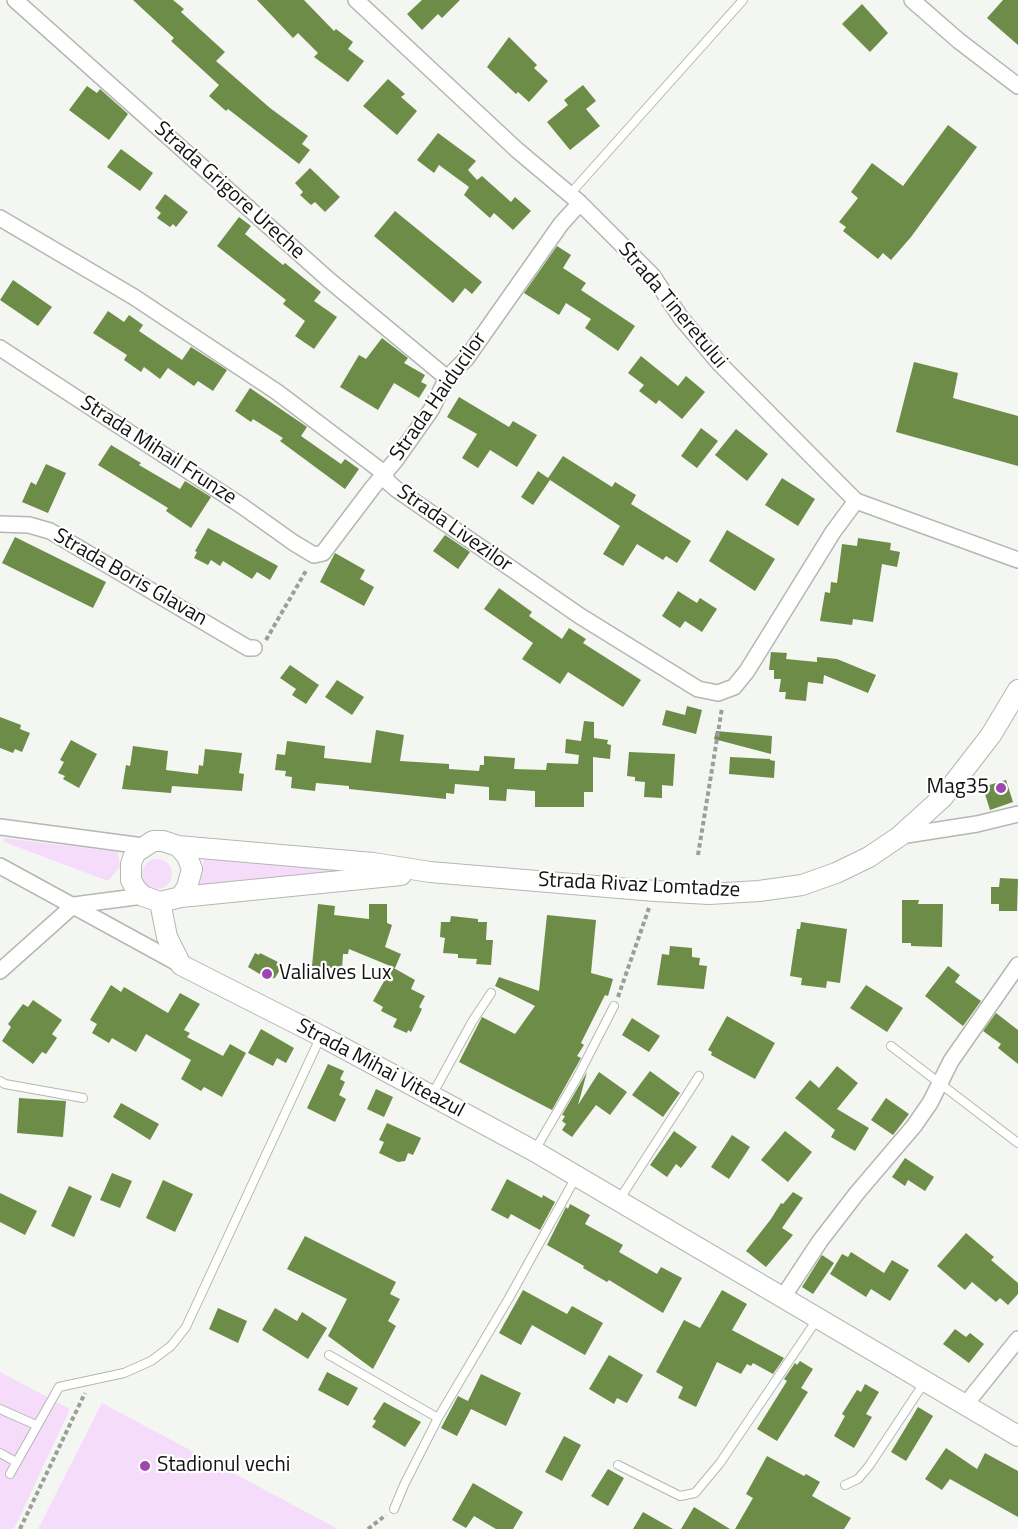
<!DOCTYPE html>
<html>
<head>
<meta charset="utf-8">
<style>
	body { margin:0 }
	canvas { display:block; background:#f3f6f1 }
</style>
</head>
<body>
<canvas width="1018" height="1529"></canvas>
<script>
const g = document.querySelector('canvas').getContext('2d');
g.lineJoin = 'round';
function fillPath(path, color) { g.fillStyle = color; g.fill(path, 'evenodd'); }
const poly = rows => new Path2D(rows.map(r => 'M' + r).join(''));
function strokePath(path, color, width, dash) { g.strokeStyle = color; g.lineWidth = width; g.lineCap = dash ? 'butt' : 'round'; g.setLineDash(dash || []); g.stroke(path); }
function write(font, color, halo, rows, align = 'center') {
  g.font = font + ' "Titillium Web",sans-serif'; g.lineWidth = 4.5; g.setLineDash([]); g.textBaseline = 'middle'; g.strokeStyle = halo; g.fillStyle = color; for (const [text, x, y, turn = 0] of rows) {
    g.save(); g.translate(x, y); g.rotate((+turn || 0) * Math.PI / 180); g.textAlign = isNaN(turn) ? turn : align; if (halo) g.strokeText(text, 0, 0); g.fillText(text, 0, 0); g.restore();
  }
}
const green = poly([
	[4,838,118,852,120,867,108,881,4,842],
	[204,859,344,865,345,871,199,885],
	'142 874a15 15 0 1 1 30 0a15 15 0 1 1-30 0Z',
	[0,1372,70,1409,14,1529,0,1529],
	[102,1403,338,1529,38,1529]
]);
const building = poly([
	[133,0,173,0,184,9,181,12,225,52,216,61,270,108,308,136,302,144,310,150,299,164,228,109,226,111,209,96,219,85,171,41,174,38],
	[257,0,304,0,334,31,336,29,353,42,348,49,364,61,348,82,314,57,318,53,298,33,293,38],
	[422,0,460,0,442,18,438,14,422,30,407,14],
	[1003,0,1018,0,1018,45,987,18],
	[862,4,888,33,870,52,842,24],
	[509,37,537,65,534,68,548,81,529,102,518,92,516,94,487,67],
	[388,79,405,94,401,97,417,111,397,135,363,106],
	[583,85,596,101,586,109,600,126,570,150,547,122,568,105,564,100],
	[87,86,97,93,100,89,128,114,109,140,69,110],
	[948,125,977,147,911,237,891,260,883,253,878,259,843,231,846,227,839,222,858,198,851,192,872,163,903,186],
	[438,133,476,161,468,170,477,180,482,176,511,202,515,197,531,211,513,230,494,213,490,218,464,195,469,187,439,165,434,173,417,160],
	[121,149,153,173,140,191,107,167],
	[310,168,340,197,325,212,315,202,311,205,300,195,303,192,295,183],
	[165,194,188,212,176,227,173,224,170,227,157,218,161,213,155,208],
	[395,211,482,282,472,294,465,288,453,303,374,236],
	[239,217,251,226,245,234,283,265,285,263,321,292,314,301,337,317,314,349,295,336,305,321,283,304,286,300,217,246],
	[557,246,571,255,563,268,586,283,581,290,635,326,618,351,585,328,591,319,566,303,559,315,524,293],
	[13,280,52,307,38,326,0,300],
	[108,311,124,322,129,315,143,325,139,331,182,360,191,347,227,370,213,391,198,381,194,386,168,368,160,379,144,367,141,372,124,360,127,355,93,333],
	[382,338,408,358,404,363,425,375,421,382,427,385,419,398,394,383,378,410,340,387,359,355,366,359],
	[641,356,678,386,686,376,705,392,682,419,659,400,656,404,639,391,644,385,628,373],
	[914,362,958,373,953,398,1018,416,1018,466,896,432],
	[250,388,307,427,301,436,341,464,345,459,359,469,345,489,280,441,283,438,253,419,251,422,235,411],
	[459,397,509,427,513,421,537,435,517,467,490,450,478,468,462,458,477,434,447,417],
	[701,428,718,441,697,468,681,456],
	[736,429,768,454,747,481,715,455],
	[111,445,141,463,139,465,180,489,185,481,211,497,191,528,166,511,168,508,98,465],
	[563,456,612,487,615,482,636,495,631,504,691,541,677,563,666,556,663,560,637,544,623,566,603,554,620,526,550,480,533,505,521,497,538,471,548,478],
	[46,464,66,473,48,513,22,502,31,482,36,485],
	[782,478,815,499,798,526,765,505],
	[208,528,278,566,270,580,257,572,252,579,223,561,220,566,211,560,208,565,194,558,197,552,195,551],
	[727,530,775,559,755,591,709,561],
	[445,535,470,552,458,569,433,551],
	[15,537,106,582,93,608,2,563],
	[858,538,891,543,890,550,900,552,897,567,882,564,873,622,853,619,852,625,820,621,825,592,830,593,831,582,837,583,842,544,857,546],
	[335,553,365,570,360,579,374,587,364,606,320,582],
	[499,588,532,612,529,616,562,639,569,628,586,639,583,643,641,680,623,707,568,672,560,684,522,659,533,643,484,609],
	[678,591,697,603,700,598,717,609,702,632,685,621,680,628,662,616],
	[771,652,787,653,786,659,817,662,817,657,837,659,876,675,868,693,824,675,823,684,808,682,806,701,785,699,786,692,779,692,781,679,774,679,774,670,769,670],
	[290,665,319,685,306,704,292,695,296,689,280,678],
	[337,680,364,697,352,715,325,697],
	[687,706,702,710,696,734,662,725,666,710,685,715],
	[0,717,21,725,20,729,30,733,22,752,15,749,13,753,0,748],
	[584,721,594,722,594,738,608,740,607,744,611,745,610,759,593,757,593,792,584,792,584,807,535,807,535,791,507,789,506,801,489,800,489,787,455,784,454,794,446,793,446,799,349,789,349,786,316,783,315,791,291,788,292,777,285,776,286,771,275,770,277,754,285,755,287,741,325,746,324,758,371,763,376,730,404,735,400,761,449,764,449,769,479,771,480,765,484,765,484,756,515,758,514,769,546,770,547,763,578,764,579,755,565,753,566,739,581,741],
	[716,731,772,736,771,754,714,739],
	[71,740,97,754,79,788,63,779,65,776,58,773,64,762,60,760],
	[133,746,168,751,166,770,198,774,199,765,203,766,205,749,242,753,239,773,244,774,242,791,172,786,171,793,122,789,126,765,130,766],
	[629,752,675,754,673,786,662,785,662,798,644,797,645,782,635,781,635,777,627,776],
	[730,757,770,759,770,760,775,761,774,778,729,774],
	[1006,780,1013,802,990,810,984,791,987,790,986,786],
	[1000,878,1018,879,1017,911,999,911,999,904,991,904,991,887,999,887],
	[902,900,919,900,918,904,943,904,942,947,911,946,911,943,902,943],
	[318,904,335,906,334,915,369,919,369,904,387,904,387,923,392,925,385,947,401,954,395,968,349,949,348,954,343,954,342,969,312,966],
	[547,915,596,920,591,973,613,979,608,996,605,995,581,1043,584,1045,577,1056,581,1058,552,1110,459,1062,482,1017,515,1034,535,1006,495,986,499,977,539,991],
	[451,916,478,919,478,922,487,922,486,940,493,940,491,965,476,964,477,959,458,958,458,954,443,953,445,938,440,937,441,922,450,922],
	[801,922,847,929,840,983,827,981,826,988,801,985,802,978,790,976,797,929,800,929],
	[670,946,692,948,692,957,700,958,699,965,707,966,704,989,657,985,662,954,669,955],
	[255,953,259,955,260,953,278,962,276,965,281,968,275,978,268,979,248,967],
	[948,966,960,975,955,982,981,1001,963,1026,925,996],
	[392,967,415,980,411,989,425,996,419,1007,422,1009,411,1032,408,1030,407,1033,393,1027,397,1019,381,1011,383,1007,373,1001],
	[111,985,121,992,124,987,168,1013,180,993,200,1004,184,1030,190,1033,187,1037,223,1056,230,1044,246,1053,222,1097,204,1087,201,1091,181,1079,191,1060,146,1034,136,1052,112,1038,109,1043,92,1033,97,1024,90,1020],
	[866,985,903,1008,887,1032,850,1008],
	[33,1000,62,1020,52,1034,57,1038,46,1054,42,1052,33,1064,2,1041,11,1027,8,1024,23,1004,28,1007],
	[996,1013,1018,1030,1018,1064,998,1048,1001,1044,983,1031],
	[727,1016,775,1043,755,1079,711,1055,712,1052,708,1050],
	[632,1018,660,1036,649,1052,622,1035],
	[261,1029,294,1048,286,1063,277,1058,273,1066,248,1053],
	[328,1064,344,1071,340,1079,345,1082,339,1095,346,1099,335,1122,307,1108],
	[837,1066,858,1083,837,1109,869,1128,855,1151,831,1137,835,1130,795,1098,810,1080,819,1088],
	[650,1071,680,1093,663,1117,632,1095],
	[587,1072,578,1105,599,1072,627,1092,610,1115,596,1105,572,1137,562,1130,566,1124,562,1121,565,1116,562,1115],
	[376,1089,393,1097,384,1117,367,1109],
	[19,1098,66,1101,63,1137,17,1133],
	[886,1098,909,1114,893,1135,871,1120],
	[121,1103,159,1124,150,1140,113,1117],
	[387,1123,421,1138,413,1155,408,1153,405,1161,398,1162,379,1153,384,1142,379,1140],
	[674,1131,697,1147,681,1168,676,1164,667,1177,650,1165],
	[785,1131,812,1152,788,1182,761,1160],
	[732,1135,750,1147,729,1179,711,1167],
	[905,1158,934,1177,925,1191,908,1180,905,1186,892,1177],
	[112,1173,132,1181,120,1208,100,1200],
	[507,1179,542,1198,543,1195,555,1202,540,1230,511,1214,508,1219,491,1210],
	[163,1180,193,1194,175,1232,146,1218],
	[69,1186,92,1196,74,1237,51,1226],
	[793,1192,803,1198,782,1228,793,1235,766,1267,746,1251,771,1219,781,1203,783,1204],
	[0,1193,37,1211,25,1235,0,1222],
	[570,1204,590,1215,585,1224,623,1245,619,1252,657,1274,661,1267,682,1278,663,1313,609,1280,607,1282,583,1268,584,1266,547,1245,566,1207,568,1209],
	[966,1233,994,1257,991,1260,1018,1283,1018,1294,1008,1305,1000,1298,996,1302,972,1282,965,1290,937,1266],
	[305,1236,396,1282,390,1294,400,1299,388,1321,396,1326,373,1369,328,1336,347,1299,287,1269],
	[851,1252,884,1273,892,1260,909,1270,890,1301,871,1289,866,1297,830,1274,842,1254,848,1257],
	[822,1255,834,1263,813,1294,802,1287],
	[523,1290,567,1314,572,1306,603,1323,585,1355,532,1325,521,1345,499,1333],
	[722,1290,747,1304,732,1330,784,1358,773,1374,753,1363,751,1366,747,1364,741,1374,717,1362,696,1407,678,1398,683,1387,656,1372,684,1320,700,1328],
	[218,1308,247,1321,238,1343,209,1329],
	[275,1308,297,1321,302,1312,327,1328,308,1359,262,1330],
	[955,1329,966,1337,970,1333,984,1344,969,1363,943,1344],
	[609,1355,643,1375,627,1403,617,1398,614,1404,589,1389],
	[800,1361,813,1369,801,1388,808,1392,777,1441,757,1429,787,1381,784,1379,795,1363,797,1365],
	[327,1372,358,1388,348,1406,318,1390],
	[481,1374,521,1393,506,1426,471,1409,457,1436,441,1428,458,1396,468,1401],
	[865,1384,879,1392,866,1414,872,1417,854,1448,834,1436,845,1416,842,1414,857,1390,861,1392],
	[384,1402,421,1422,405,1447,372,1427,376,1421,373,1419],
	[918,1407,933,1416,906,1461,891,1452],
	[564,1436,581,1445,562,1481,545,1472],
	[946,1448,977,1469,985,1453,1018,1471,1018,1517,950,1479,942,1490,925,1479],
	[767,1456,804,1476,806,1474,820,1482,812,1496,851,1518,844,1529,735,1529,753,1498,746,1494],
	[608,1469,624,1478,608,1506,591,1496],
	[473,1483,523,1512,513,1529,496,1529,474,1516,466,1528,452,1520],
	[694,1507,730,1529,681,1529],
	[643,1512,673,1529,633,1529]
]);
const path = poly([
	[266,640,307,569],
	[698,855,722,708],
	[618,997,649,908],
	[20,1529,85,1393],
	[368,1529,386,1515]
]);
const service = poly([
	[570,194,743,0],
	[891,1046,1018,1143],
	[0,1081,5,1084,83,1098],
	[432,1095,472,1022,491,993],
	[535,1150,577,1078,614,1006],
	[619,1200,699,1076],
	[329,1355,438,1418],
	[0,1409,36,1425],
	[0,1453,16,1462],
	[618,1465,680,1496,695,1493,720,1463,818,1318],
	[10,1474,59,1387,124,1373,151,1361,171,1346,186,1327,320,1038],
	[845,1485,858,1479,869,1466,924,1383],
	[394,1509,404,1485,438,1418,509,1298,576,1177]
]);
const minor = poly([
	[15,0,329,280,447,378],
	[356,0,517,150,580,203,652,275,681,318,719,363,856,501,1018,560],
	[912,0,959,41,1018,86],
	[0,218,134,297,277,392,384,473,388,482,396,489,580,616,698,689,718,693,734,687,747,671,833,532,856,501],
	[0,348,242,506,294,543,314,555,323,553,373,487,395,461,431,410,447,378,466,359,561,224,580,203],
	[0,524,29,525,50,531,248,648,254,648],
	[0,827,143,846],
	[900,836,977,824,1018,814],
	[0,866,181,965],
	[0,971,74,905,143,896],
	[783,1297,820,1241,857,1193,914,1126,930,1103,951,1061,1018,965],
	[966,1404,1018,1339]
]);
const tertiary = poly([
	[178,846,373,863,430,872,655,891,709,894,759,891,802,885,836,873,869,857,900,836,943,797,991,735,1018,690],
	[181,897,187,887,192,869,187,856,178,846,163,841,153,841,135,853,131,864,131,880,136,889,143,896,160,902,181,897,401,875],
	[160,902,167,937,181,965,321,1036,534,1151,1018,1436]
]);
const markers = [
	[1001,788,6,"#a045b0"],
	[267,974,6,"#a045b0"],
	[145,1466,6,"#a045b0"]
];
const streetNames = [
	["Strada Grigore Ureche",229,191,42],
	["Strada Tineretului",672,306,50],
	["Strada Haiducilor",439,397,-55],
	["Strada Mihail Frunze",158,451,33],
	["Strada Livezilor",454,529,35],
	["Strada Boris Glavan",130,578,30],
	["Strada Rivaz Lomtadze",639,886,3],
	["Strada Mihai Viteazul",380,1069,28]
];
const poiNames = [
	["Mag35",989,788,"right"],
	["Valialves Lux",279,974],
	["Stadionul vechi",157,1466]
];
fillPath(green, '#f6dcfb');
fillPath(building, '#6c8c48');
strokePath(service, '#b4b7b2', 10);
strokePath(minor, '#b4b7b2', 18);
strokePath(tertiary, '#b4b7b2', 22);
strokePath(path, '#9c9e9a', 4, [4.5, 3]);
strokePath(service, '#fff', 8);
strokePath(minor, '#fff', 15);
strokePath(tertiary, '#fff', 20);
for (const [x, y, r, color] of markers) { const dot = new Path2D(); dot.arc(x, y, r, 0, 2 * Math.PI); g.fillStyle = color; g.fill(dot); strokePath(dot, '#fff', 2); }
write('21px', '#121311', '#fff', streetNames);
write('21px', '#121311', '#fff', poiNames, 'left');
</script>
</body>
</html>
